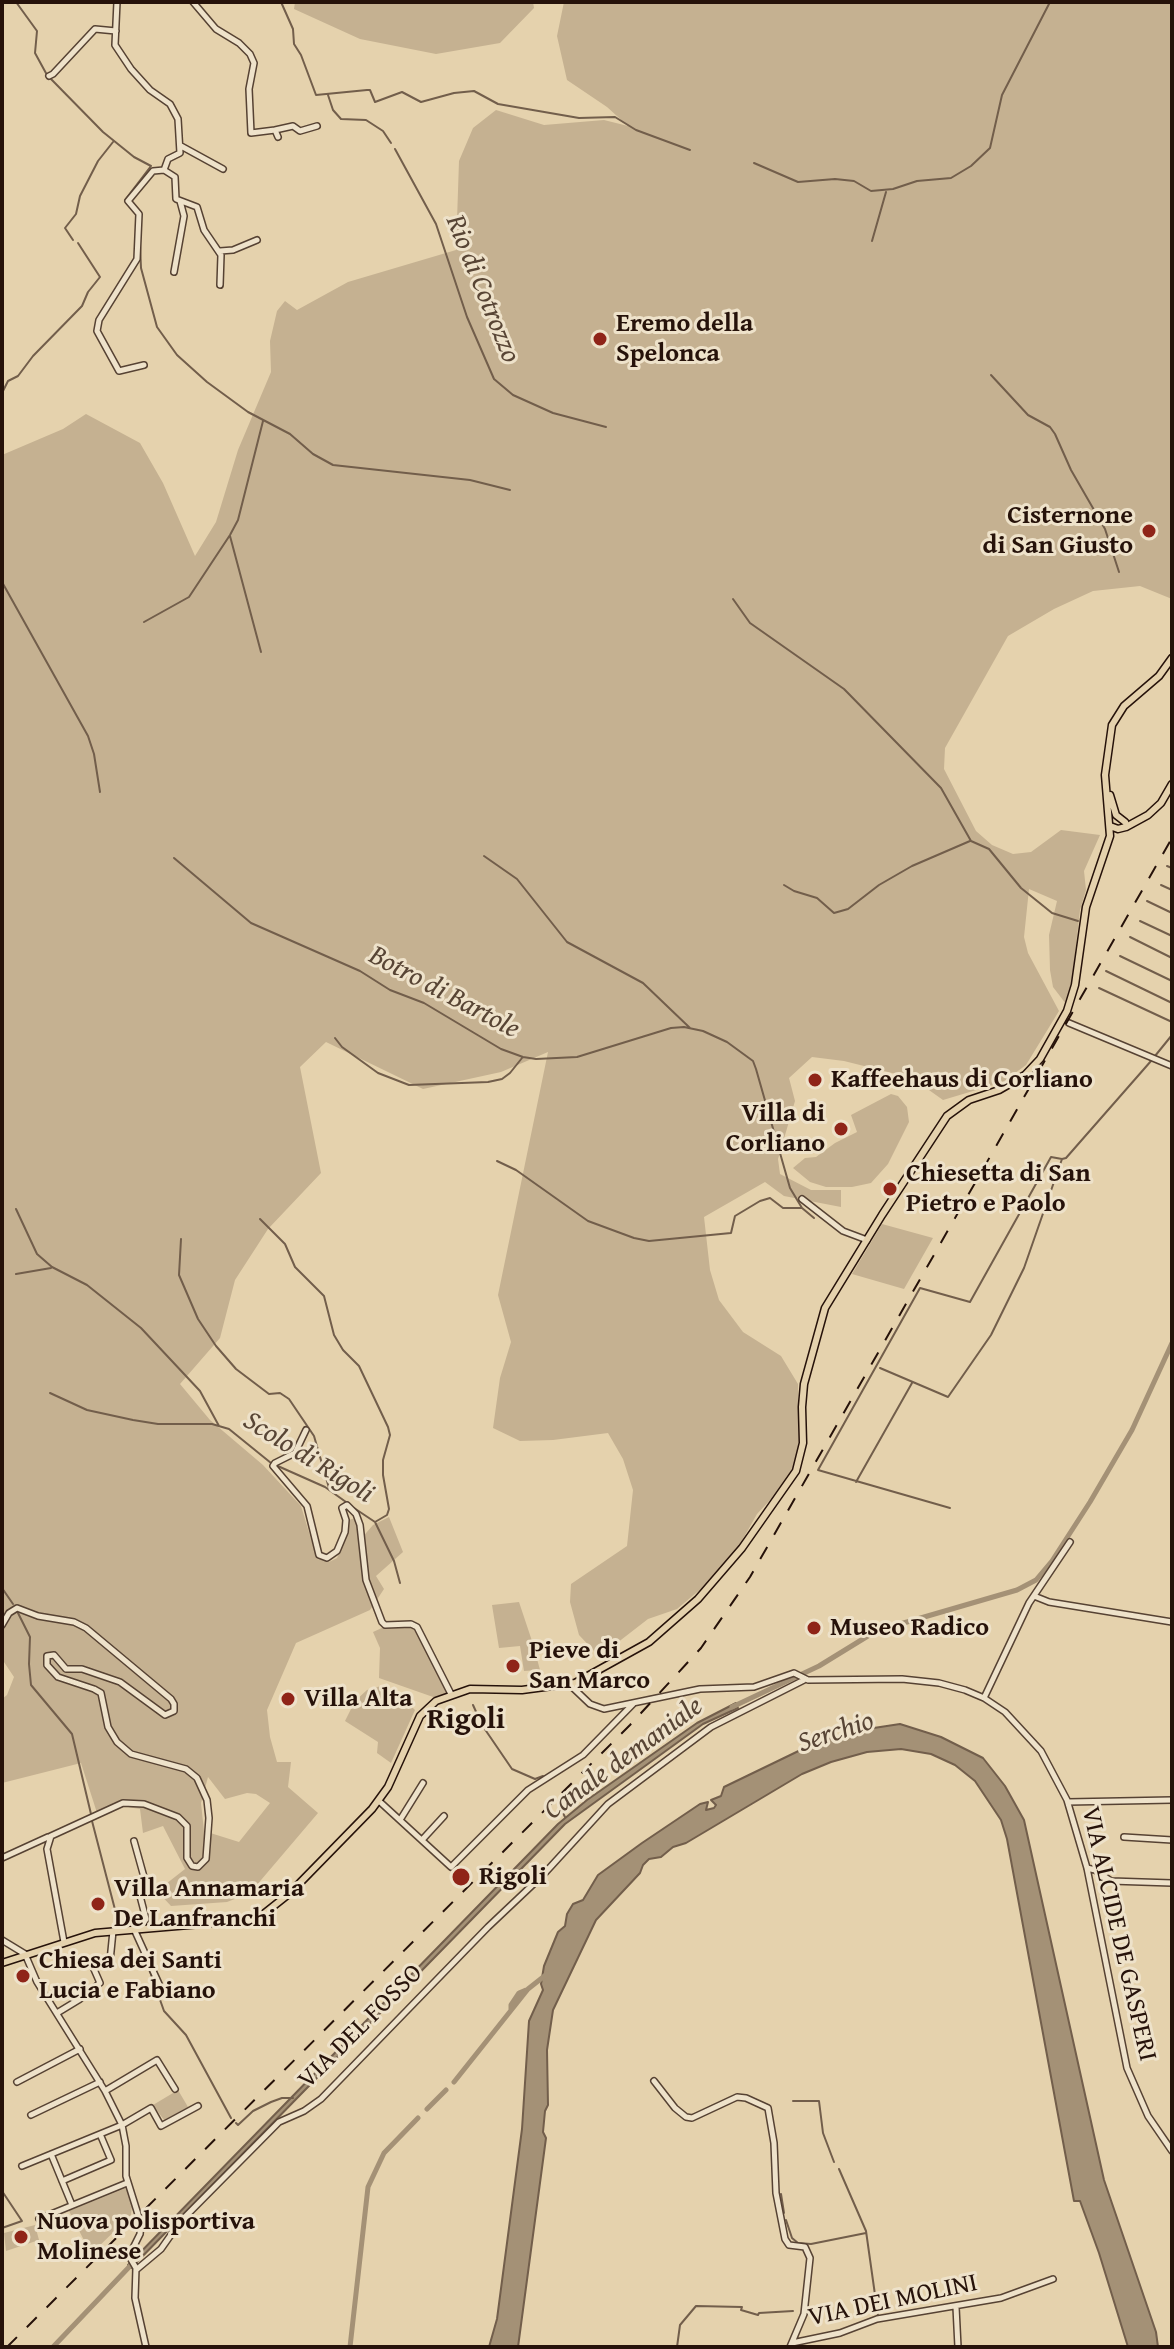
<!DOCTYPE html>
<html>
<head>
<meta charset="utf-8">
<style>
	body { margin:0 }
	#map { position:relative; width:1174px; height:2349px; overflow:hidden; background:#e5d2ad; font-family:"Gentium Book Plus",serif }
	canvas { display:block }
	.frame { position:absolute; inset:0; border:4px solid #26120a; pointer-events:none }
</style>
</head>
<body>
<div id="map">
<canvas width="1174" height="2349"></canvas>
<div class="frame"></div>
</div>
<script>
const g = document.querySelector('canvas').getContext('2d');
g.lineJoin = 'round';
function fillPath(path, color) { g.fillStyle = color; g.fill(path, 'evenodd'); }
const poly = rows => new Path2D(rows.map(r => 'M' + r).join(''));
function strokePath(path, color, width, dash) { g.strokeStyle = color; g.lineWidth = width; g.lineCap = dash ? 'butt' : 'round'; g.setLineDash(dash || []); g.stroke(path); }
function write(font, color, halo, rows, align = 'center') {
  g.font = font + ' "Gentium Book Plus",serif'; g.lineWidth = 6; g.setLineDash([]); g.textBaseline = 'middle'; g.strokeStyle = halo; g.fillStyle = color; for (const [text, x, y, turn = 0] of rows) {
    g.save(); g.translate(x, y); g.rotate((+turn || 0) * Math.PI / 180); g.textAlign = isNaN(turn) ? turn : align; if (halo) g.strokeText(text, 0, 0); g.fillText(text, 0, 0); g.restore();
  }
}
const green = poly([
	[295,2,533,2,534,8,500,43,436,54,360,39,294,9],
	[564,2,1172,2,1172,599,1140,586,1093,591,1054,609,1008,636,945,748,944,769,976,831,992,845,1013,854,1031,852,1061,830,1100,835,1084,871,1086,890,1080,910,1072,980,1066,1004,1053,987,1050,970,1049,935,1057,901,1029,889,1024,937,1028,953,1059,1011,1026,1065,1003,1082,943,1100,912,1078,844,1061,812,1057,789,1078,795,1101,778,1159,780,1174,811,1190,841,1190,841,1207,784,1196,765,1182,704,1217,710,1270,719,1300,743,1332,781,1356,798,1384,799,1454,785,1484,757,1514,739,1546,702,1588,677,1609,648,1619,617,1643,597,1654,579,1635,570,1602,571,1584,627,1546,633,1490,623,1459,608,1433,553,1440,520,1441,493,1428,500,1378,511,1342,498,1295,548,1052,501,1072,423,1089,326,1042,300,1067,321,1173,268,1229,235,1280,220,1338,180,1384,210,1420,263,1465,301,1506,317,1559,329,1562,337,1558,346,1538,349,1520,355,1518,360,1540,373,1525,389,1517,403,1552,376,1576,384,1589,370,1610,296,1643,267,1710,270,1737,277,1762,291,1762,288,1787,318,1813,250,1893,227,1902,171,1906,157,1891,185,1869,163,1826,143,1833,140,1809,121,1806,98,1816,81,1763,2,1783,2,1699,7,1695,14,1677,2,1659,2,455,63,429,86,414,140,443,163,483,195,556,216,522,238,450,271,372,270,341,277,311,285,301,297,310,348,282,456,250,459,161,473,128,496,110,544,125,604,120,628,126,607,107,567,80,557,36],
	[208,1777,225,1799,247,1793,256,1794,270,1803,239,1842,204,1831,201,1803],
	[891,1094,898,1096,907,1107,909,1122,888,1164,871,1183,852,1187,826,1187,810,1182,793,1168,805,1158,816,1157,835,1143,857,1132,851,1115],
	[882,1224,933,1238,904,1289,852,1274],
	[519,1602,533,1644,540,1670,524,1671,520,1646,499,1648,492,1605],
	[409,1626,418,1633,448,1692,436,1698,379,1678,380,1648,373,1632,384,1627],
	[381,1686,409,1697,410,1705,415,1710,391,1763,377,1753,378,1742,345,1721,355,1701,367,1690],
	[178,2090,188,2107,164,2120,153,2105],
	[126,2188,132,2206,131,2215,91,2254,69,2211],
	[35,2225,39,2240,6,2251,4,2233]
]);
const water = poly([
	[736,1703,738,1708,703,1724,565,1824,131,2268,128,2265,558,1824,587,1800,697,1723,736,1703],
	[900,1724,941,1737,983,1758,1005,1786,1024,1820,1104,2180,1156,2332,1158,2347,1128,2347,1099,2253,1080,2201,1074,2201,1007,1839,1001,1820,975,1781,955,1765,931,1754,901,1749,867,1752,831,1762,802,1774,686,1843,673,1847,661,1857,649,1859,643,1865,640,1873,596,1920,553,2010,547,2050,548,2105,545,2111,543,2132,546,2138,518,2347,489,2347,497,2319,522,2129,529,2021,543,1990,541,1984,544,1966,558,1932,565,1926,567,1914,573,1904,583,1900,598,1875,642,1843,700,1804,708,1802,706,1810,714,1808,716,1805,711,1800,721,1796,724,1787,813,1744,854,1731,900,1724]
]);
const stream = poly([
	[16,2,37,31,35,53,47,75],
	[281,2,293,29,294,44,301,55,316,95,367,90,370,90,375,102,402,92,421,102,454,93,474,91,498,104,579,118,615,117,636,130,690,150],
	[50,78,103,132,134,157,151,166,125,200],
	[328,95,333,110,341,119,366,120,383,131,391,143],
	[395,149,436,224,467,317,494,379,513,395,553,413,606,427],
	[754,163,798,182,835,179,854,181,871,191,893,189,917,181,951,178,971,166,990,148,1002,95,1050,2],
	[73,240,65,228,76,214,80,196,98,161,113,142],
	[872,241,886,192],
	[140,245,141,268,157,327,177,355,207,382,248,412,290,434,313,454,333,465,470,480,510,490],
	[991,375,1028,415,1050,427,1055,434,1071,470,1105,529,1119,572],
	[2,393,8,381,18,376,33,356,82,306,88,292,100,277,78,243],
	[230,536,261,652],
	[2,582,88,736,94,754,100,792],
	[733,599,750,623,844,689,941,788,971,841,989,849,1021,888,1052,913,1078,921],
	[144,622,189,597,230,535,238,520,263,421],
	[484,856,517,879,567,942,643,983,690,1028],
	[174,858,251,923,360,971,390,990,424,1003,501,1049,523,1057,536,1059,577,1057,671,1028,684,1027,703,1031,727,1042,753,1061,756,1069,790,1188,802,1208],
	[1167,866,1172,868],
	[784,885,794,891,817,898,834,913,848,909,879,885,912,866,970,841],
	[1161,885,1172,890],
	[1147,901,1172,913],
	[1140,921,1172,936],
	[1130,937,1172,958],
	[1120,956,1172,981],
	[1106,971,1172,1003],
	[1099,988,1172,1022],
	[335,1038,342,1047,378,1073,409,1085,488,1082,502,1079,510,1073,522,1058],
	[1155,1056,1172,1035],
	[497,1161,516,1170,588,1221,634,1238,649,1241,731,1233,735,1216,760,1201,770,1198,783,1208,802,1208,814,1218],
	[16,1209,37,1254,52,1267,87,1285,141,1328,200,1391,219,1426],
	[260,1219,285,1244,295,1267,324,1296,334,1335,343,1350,359,1366,388,1427,390,1435,383,1460,383,1475,389,1509,387,1515,375,1522],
	[181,1239,179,1275,198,1319,216,1346,236,1369,269,1394,280,1393,289,1399,314,1436,329,1488],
	[16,1274,51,1268],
	[880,1368,948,1397,991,1335,1024,1268,1062,1159,1066,1158,1151,1061],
	[50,1393,87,1410,133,1420,158,1424,212,1424,229,1429,271,1463,325,1487,346,1502],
	[856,1482,912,1383],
	[354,1508,375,1522,394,1561,400,1583],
	[950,1508,818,1470,920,1288,970,1302,1051,1157,1062,1159],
	[2,1588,13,1604],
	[17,1611,30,1637,29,1664,31,1685,72,1734,91,1814],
	[473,1705,482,1725,512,1769,535,1779,543,1776],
	[564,1795,566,1799,560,1807,565,1817],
	[92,1821,119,1925],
	[148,1966,164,2011,186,2035,231,2118],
	[793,2101,819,2101,823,2133,834,2162],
	[236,2123,238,2125,253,2111,271,2102,282,2098,293,2098],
	[839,2169,866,2231,878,2316],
	[2,2191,22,2221,2,2228],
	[781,2194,784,2213],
	[786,2220,792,2238,798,2243,811,2244,866,2233],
	[677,2347,680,2325,696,2306,742,2307,741,2310,758,2315,759,2313,793,2311]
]);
const canal = poly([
	[732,1707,819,1666,876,1631,1017,1590,1036,1580,1052,1561,1090,1502,1132,1430,1172,1343],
	[511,2009,511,2005,519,1993,526,1990],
	[454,2082,528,1989,547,1974],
	[427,2109,446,2090],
	[53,2347,132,2264],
	[350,2347,368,2187,384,2153,418,2118]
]);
const minor = poly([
	[117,2,115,45,131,69,150,90,170,104,178,119,180,153,168,159,164,170],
	[193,2,216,29,239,43,250,54,254,63,249,89,251,133,275,130,278,137],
	[49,76,53,74,95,29,116,31],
	[275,130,293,126,300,131,317,126],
	[181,146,223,169],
	[164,170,175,177,176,199,197,207,204,230,221,255,220,285],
	[220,251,233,250,257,240],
	[174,272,184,216,180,201],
	[144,365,119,371,97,331,99,320,137,259,139,214,128,201,153,171,164,170],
	[1069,1023,1172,1066],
	[802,1199,843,1231,867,1240],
	[306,1430,295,1453,275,1463,273,1466,307,1506,319,1555,327,1558,337,1551,345,1532,346,1520,342,1508,347,1505,356,1514,360,1525,366,1580,382,1622,385,1625,411,1624,417,1627,451,1694],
	[1034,1596,1049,1602,1172,1622],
	[2,1625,9,1613,17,1608,38,1616,74,1622,86,1628,171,1699,174,1704,174,1711,165,1715,120,1682,82,1669,66,1669,54,1655,47,1656,47,1665,58,1677,94,1689,101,1693,108,1727,117,1742,131,1754,186,1769,197,1778,207,1800,209,1818,206,1859,198,1867,192,1866,187,1858,187,1826,178,1817,144,1804,123,1803,51,1836,47,1849,64,1942],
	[570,1685,590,1704,604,1709,700,1689,754,1687,794,1673,808,1680,902,1679,939,1683,965,1690,984,1698,1005,1712,1041,1751,1067,1800,1087,1868,1127,2068,1148,2116,1172,2151],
	[984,1698,1029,1603,1070,1542],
	[379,1801,451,1867,528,1790,583,1755,633,1704],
	[1068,1802,1172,1800],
	[400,1820,423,1783],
	[1124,1837,1172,1840],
	[422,1840,444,1816],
	[134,1841,144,1877,140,1896,146,1919,140,1928],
	[2,1858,48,1837],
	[1087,1868,1095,1870,1111,1881,1172,1883],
	[134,1929,159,1984],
	[2,1940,25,1954,37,1982,105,2091,122,2125,126,2146,126,2176,141,2224,140,2234,129,2256,136,2268,135,2298,146,2347],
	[57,2013,80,1999,100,1983,93,1967,110,1961,113,1931],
	[654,2081,675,2108,686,2117,692,2118,737,2097,746,2098,768,2108,774,2143,776,2193,785,2239,789,2245,805,2247,810,2258,804,2314,790,2347],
	[17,2082,80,2049],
	[105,2091,157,2060,175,2089],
	[31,2115,100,2082],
	[51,2154,72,2205],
	[22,2166,122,2125,151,2108,161,2126,198,2106],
	[62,2181,111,2160,100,2134],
	[39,2219,127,2183],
	[136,2270,161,2249,180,2222,279,2122,304,2111,321,2099,488,1927,543,1875,608,1804,711,1727,804,1680],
	[956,2307,958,2347],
	[792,2343,840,2333,877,2319,1001,2298,1053,2279]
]);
const major = poly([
	[1110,795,1116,815,1125,822],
	[1110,826,1118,829,1126,827,1148,815,1161,803,1172,784],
	[2,1963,95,1933,236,1921,261,1916,290,1893,372,1809,388,1787,420,1716,436,1701,470,1689,522,1690,575,1683,649,1642,698,1599,742,1548,796,1471,803,1443,802,1407,804,1384,825,1308,882,1215,947,1116,969,1100,999,1090,1025,1075,1040,1059,1067,1011,1075,985,1086,907,1110,836,1105,775,1112,725,1124,706,1159,676,1172,658]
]);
const rail = poly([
	[7,2347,630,1725,701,1648,750,1577,1172,838]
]);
const markers = [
	[600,339,8,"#8f2418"],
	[1149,531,8,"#8f2418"],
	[815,1080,8,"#8f2418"],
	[841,1129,8,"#8f2418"],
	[890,1189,8,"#8f2418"],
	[814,1628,8,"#8f2418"],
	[513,1666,8,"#8f2418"],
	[288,1699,8,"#8f2418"],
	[461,1877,10,"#8f2418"],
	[98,1904,8,"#8f2418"],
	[23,1976,8,"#8f2418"],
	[21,2237,8,"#8f2418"]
];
const poiNames = [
	["Eremo della",616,324],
	["Spelonca",616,354],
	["Cisternone",1133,516,"right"],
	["di San Giusto",1133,546,"right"],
	["Kaffeehaus di Corliano",831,1080],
	["Villa di",825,1114,"right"],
	["Corliano",825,1144,"right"],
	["Chiesetta di San",906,1174],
	["Pietro e Paolo",906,1204],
	["Museo Radico",830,1628],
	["Pieve di",529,1651],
	["San Marco",529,1681],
	["Villa Alta",304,1699],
	["Rigoli",479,1877],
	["Villa Annamaria",114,1889],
	["De Lanfranchi",114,1919],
	["Chiesa dei Santi",39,1961],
	["Lucia e Fabiano",39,1991],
	["Nuova polisportiva",37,2222],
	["Molinese",37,2252]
];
const streetNames = [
	["VIA ALCIDE DE GASPERI",1118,1934,77],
	["VIA DEL FOSSO",361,2027,-45],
	["VIA DEI MOLINI",893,2301,-12]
];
const waterNames = [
	["Rio di Cotrozzo",482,289,68],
	["Botro di Bartole",444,993,28],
	["Scolo di Rigoli",308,1458,32],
	["Serchio",836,1733,-18],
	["Canale demaniale",624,1759,-36]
];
const quarterNames = [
	["Rigoli",466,1720]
];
fillPath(green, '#c5b191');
fillPath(water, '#a49176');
strokePath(water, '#725e4b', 2);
strokePath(stream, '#725e4b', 2);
strokePath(canal, '#a49176', 5);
strokePath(minor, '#564233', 8);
strokePath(major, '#26120a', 9);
strokePath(minor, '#eee2ca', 5);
strokePath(major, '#e5d2ad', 6);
strokePath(rail, '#26120a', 2, [14, 14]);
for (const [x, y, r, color] of markers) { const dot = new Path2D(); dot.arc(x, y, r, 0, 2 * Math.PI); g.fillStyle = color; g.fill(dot); strokePath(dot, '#eee2ca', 3); }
write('bold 26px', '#26120a', '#eee2ca', poiNames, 'left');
write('26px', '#26120a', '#eee2ca', streetNames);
write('italic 28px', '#584535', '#eee2ca', waterNames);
write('bold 30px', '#26120a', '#eee2ca', quarterNames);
</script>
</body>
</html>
